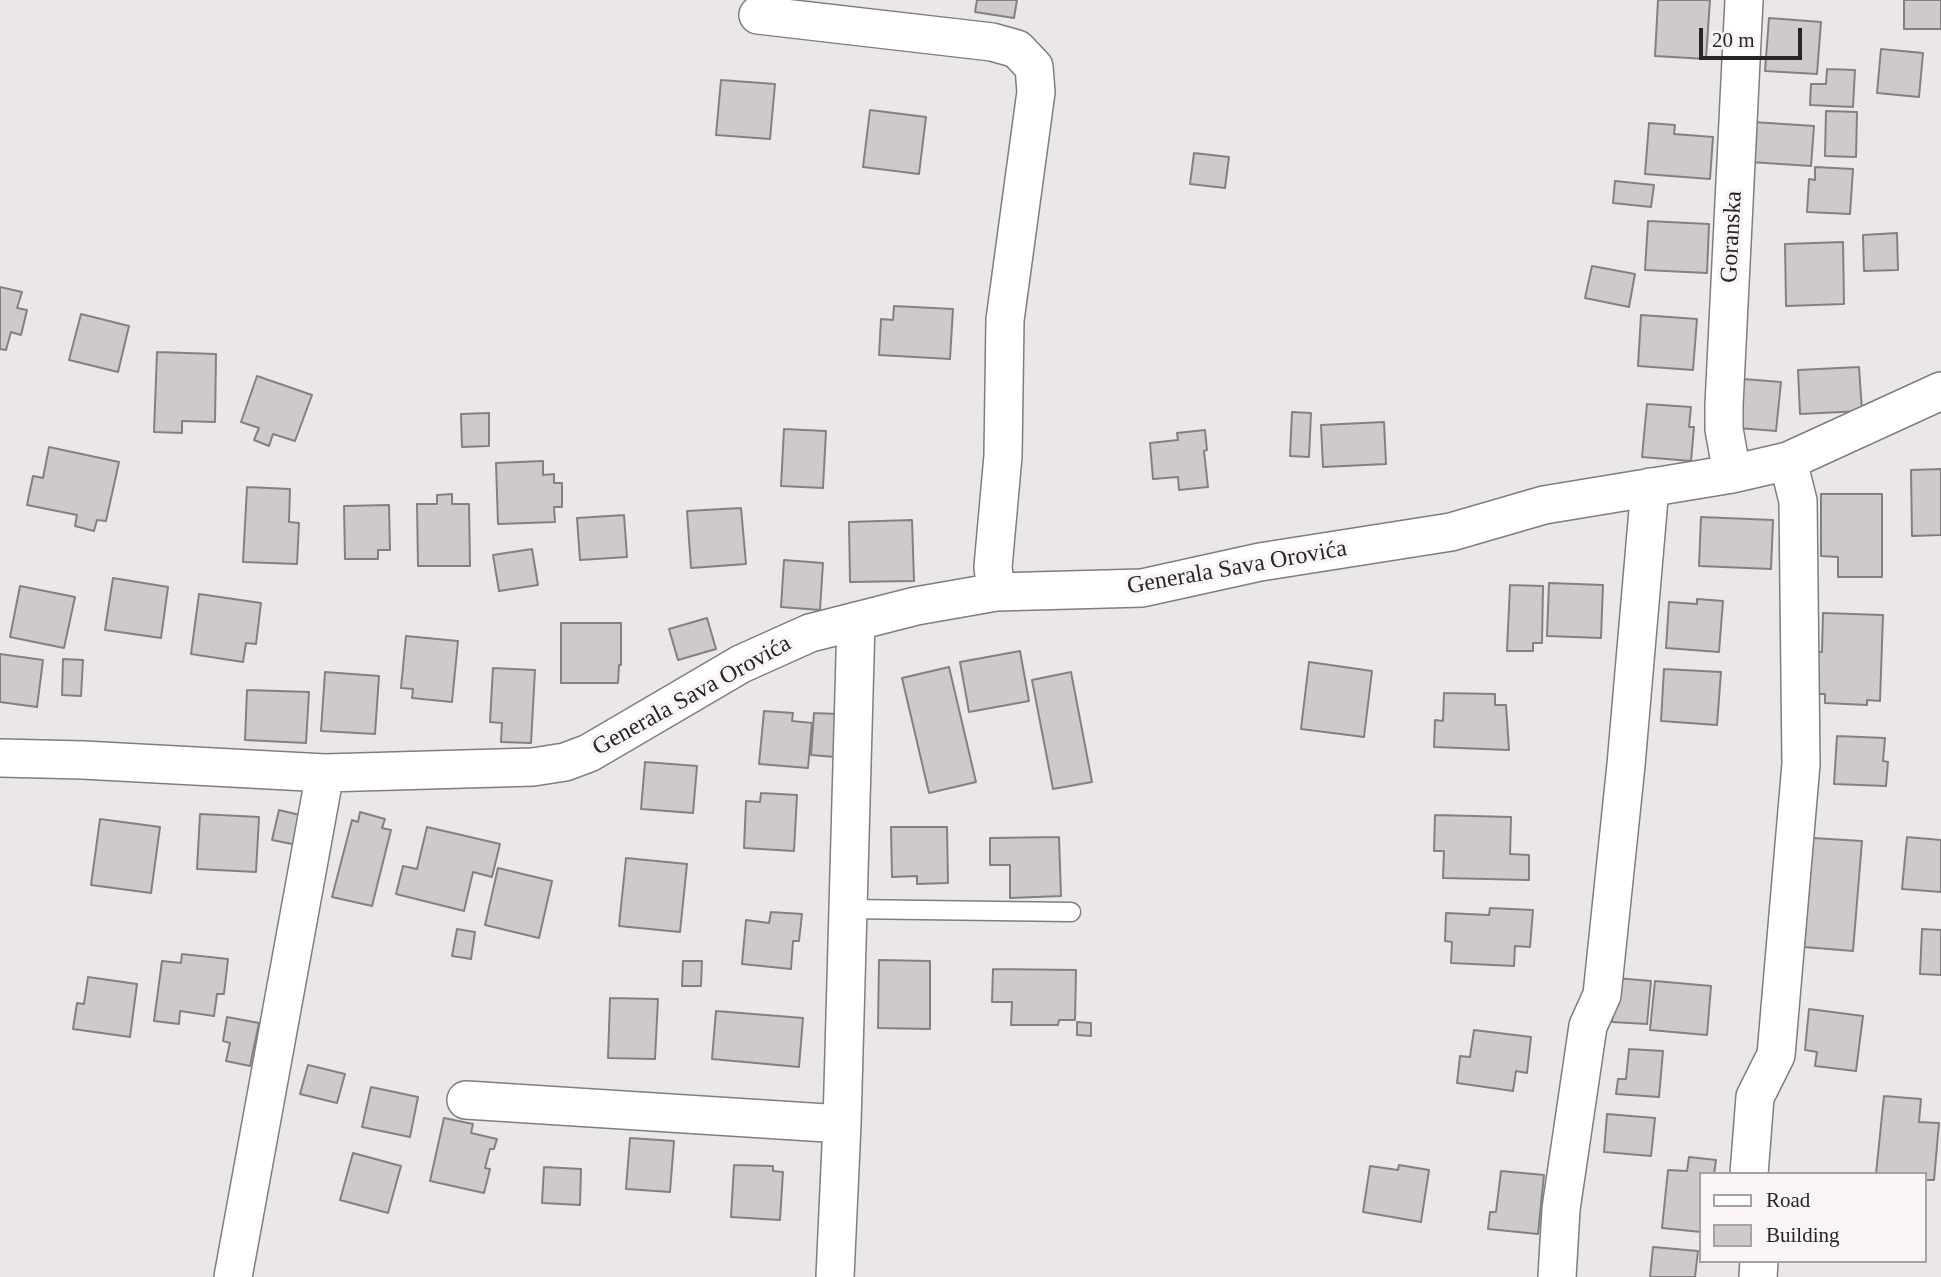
<!DOCTYPE html>
<html>
<head>
<meta charset="utf-8">
<style>
	body { margin:0 }
	#map { position:relative; width:1941px; height:1277px; overflow:hidden; background:#ece7e7; font-family:"Times New Roman",serif }
	canvas { display:block }
	.legend { position:absolute; left:1699px; top:1172px; width:228px; height:91px; box-sizing:border-box; background:#faf4f5; border:2px solid #a6a1a2; margin:0; padding:9px 12px; list-style:none; font-size:21px; color:#272525 }
	.legend li { display:flex; align-items:center; gap:14px; height:35px }
	.legend b { width:35px; border:2px solid #a6a1a2 }
	.scale { position:absolute; left:1699px; top:28px; width:103px; height:32px; box-sizing:border-box; border:4px solid #272525; border-top:0; padding-left:9px; font-size:21px; line-height:24px; white-space:nowrap; color:#272525; -webkit-text-stroke:5px #faf4f5; paint-order:stroke }
</style>
</head>
<body>
<div id="map">
<canvas width="1941" height="1277"></canvas>
<ul class="legend">
<li><b style="height:9px;background:#fff"></b>Road</li>
<li><b style="height:19px;background:#cfcaca"></b>Building</li>
</ul>
<div class="scale">20 m</div>
</div>
<script>
const g = document.querySelector('canvas').getContext('2d');
g.lineJoin = 'round';
function fillPath(path, color) { g.fillStyle = color; g.fill(path, 'evenodd'); }
const poly = rows => new Path2D(rows.map(r => 'M' + r).join(''));
function strokePath(path, color, width, dash) { g.strokeStyle = color; g.lineWidth = width; g.lineCap = dash ? 'butt' : 'round'; g.setLineDash(dash || []); g.stroke(path); }
function write(font, color, halo, rows, align = 'center') {
  g.font = font + ' "Times New Roman",serif'; g.lineWidth = 7; g.setLineDash([]); g.textBaseline = 'middle'; g.strokeStyle = halo; g.fillStyle = color; for (const [text, x, y, turn = 0] of rows) {
    g.save(); g.translate(x, y); g.rotate((+turn || 0) * Math.PI / 180); g.textAlign = isNaN(turn) ? turn : align; if (halo) g.strokeText(text, 0, 0); g.fillText(text, 0, 0); g.restore();
  }
}
const building = poly([
	[977,0,1017,0,1014,18,975,12,977,0],
	[1658,0,1710,0,1706,59,1655,56,1658,0],
	[1904,0,1941,0,1941,29,1904,29,1904,0],
	[1769,18,1821,22,1817,74,1765,71,1769,18],
	[1881,49,1923,53,1919,97,1877,93,1881,49],
	[1827,69,1855,70,1853,107,1810,105,1811,84,1826,84,1827,69],
	[721,80,775,84,770,139,716,135,721,80],
	[870,110,926,117,919,174,863,167,870,110],
	[1826,111,1857,112,1856,157,1825,156,1826,111],
	[1753,122,1814,126,1811,166,1750,162,1753,122],
	[1649,123,1675,125,1674,134,1713,137,1710,179,1645,174,1649,123],
	[1194,153,1229,157,1225,188,1190,184,1194,153],
	[1815,167,1853,169,1850,214,1807,212,1809,179,1815,180,1815,167],
	[1615,181,1654,185,1651,207,1613,203,1615,181],
	[1648,221,1709,224,1707,273,1645,270,1648,221],
	[1897,233,1898,270,1864,271,1863,235,1897,233],
	[1843,242,1844,304,1786,306,1785,244,1843,242],
	[1592,266,1635,274,1629,307,1585,298,1592,266],
	[0,287,22,292,17,308,27,310,21,335,11,332,6,350,0,349,0,287],
	[894,306,953,309,950,359,879,355,881,319,893,320,894,306],
	[81,314,129,326,118,372,69,360,81,314],
	[1641,315,1697,319,1693,370,1638,366,1641,315],
	[157,352,216,354,215,422,182,421,182,433,154,432,157,352],
	[1859,367,1862,411,1800,414,1798,370,1859,367],
	[257,376,312,395,295,441,273,434,269,446,254,440,259,428,241,422,257,376],
	[1743,379,1781,382,1776,431,1738,428,1743,379],
	[1647,404,1691,407,1689,427,1694,427,1691,461,1642,457,1647,404],
	[1292,412,1311,413,1309,457,1290,456,1292,412],
	[489,413,489,446,462,447,461,414,489,413],
	[1384,422,1386,464,1323,467,1321,425,1384,422],
	[784,429,826,431,823,488,781,486,784,429],
	[1205,430,1207,450,1204,451,1208,487,1179,490,1178,477,1153,479,1150,443,1178,440,1177,433,1205,430],
	[49,447,119,462,106,521,97,520,94,531,75,526,77,515,27,505,33,476,43,478,49,447],
	[543,461,543,475,554,474,554,483,562,483,562,507,554,507,555,522,498,524,496,463,543,461],
	[1941,469,1941,535,1912,536,1911,470,1941,469],
	[247,487,290,489,289,522,299,523,297,564,243,562,247,487],
	[452,494,452,504,469,504,470,566,418,566,417,504,437,504,437,495,452,494],
	[1821,494,1882,494,1882,577,1838,577,1838,557,1821,556,1821,494],
	[389,505,390,550,378,550,378,559,345,559,344,506,389,505],
	[741,508,746,564,691,568,687,511,741,508],
	[624,515,627,557,580,560,577,518,624,515],
	[1701,517,1773,520,1771,569,1699,566,1701,517],
	[912,520,914,581,850,582,849,522,912,520],
	[532,549,538,585,499,591,493,555,532,549],
	[784,560,823,563,820,610,781,607,784,560],
	[113,578,168,587,161,638,105,630,113,578],
	[1549,583,1603,585,1601,638,1547,636,1549,583],
	[1510,585,1543,586,1542,643,1533,643,1533,651,1507,651,1510,585],
	[20,586,75,597,64,648,10,637,20,586],
	[199,594,261,603,256,644,246,643,243,662,191,654,199,594],
	[1697,599,1723,601,1719,652,1666,648,1669,602,1697,604,1697,599],
	[1823,613,1883,615,1880,701,1867,700,1867,705,1825,703,1825,694,1815,694,1817,652,1822,652,1823,613],
	[707,618,716,649,678,660,669,629,707,618],
	[561,623,621,623,621,665,619,665,618,683,561,683,561,623],
	[406,636,458,641,452,702,412,698,413,689,401,688,406,636],
	[1020,651,1029,701,969,712,960,662,1020,651],
	[0,654,43,660,37,707,0,702,0,654],
	[63,659,83,660,81,696,62,695,63,659],
	[1309,662,1372,671,1364,737,1301,729,1309,662],
	[949,667,976,782,929,793,902,678,949,667],
	[493,668,535,670,531,743,501,742,502,723,490,722,493,668],
	[1664,669,1721,672,1717,725,1661,721,1664,669],
	[325,672,379,676,375,734,321,731,325,672],
	[1071,672,1092,782,1053,789,1032,680,1071,672],
	[247,690,309,692,306,743,245,740,247,690],
	[1444,693,1495,694,1495,705,1506,705,1509,750,1434,747,1435,720,1443,721,1444,693],
	[764,711,793,713,792,721,812,723,808,768,759,764,764,711],
	[814,713,838,714,835,757,811,755,814,713],
	[1837,736,1885,738,1883,761,1888,762,1886,786,1834,784,1837,736],
	[645,762,697,766,693,813,641,809,645,762],
	[761,793,797,795,794,851,744,848,746,801,760,802,761,793],
	[279,810,304,816,297,845,272,840,279,810],
	[360,812,385,819,382,828,391,830,372,906,332,897,352,820,358,822,360,812],
	[200,814,259,817,256,872,197,869,200,814],
	[1435,815,1511,817,1510,854,1529,855,1529,880,1443,878,1444,851,1434,851,1435,815],
	[100,819,160,827,151,893,91,885,100,819],
	[427,827,500,844,492,877,473,872,464,911,396,894,403,866,417,869,427,827],
	[891,827,947,827,948,883,917,884,917,876,892,877,891,827],
	[1059,837,1061,896,1010,898,1010,865,990,865,990,838,1059,837],
	[1907,837,1941,840,1941,892,1902,889,1907,837],
	[1813,838,1862,841,1853,951,1804,947,1813,838],
	[626,858,687,864,680,932,619,926,626,858],
	[498,868,552,881,539,938,485,925,498,868],
	[1490,908,1533,910,1530,947,1515,946,1514,966,1451,963,1452,942,1445,941,1446,913,1489,915,1490,908],
	[771,912,802,914,799,941,793,941,791,969,742,964,746,920,769,923,771,912],
	[457,929,475,932,471,959,452,956,457,929],
	[1922,929,1941,930,1941,975,1920,974,1922,929],
	[182,954,228,959,224,994,217,994,214,1016,180,1011,179,1024,154,1021,162,961,181,963,182,954],
	[879,960,930,961,930,1029,878,1028,879,960],
	[683,961,702,961,701,986,682,986,683,961],
	[993,969,1076,970,1075,1020,1059,1020,1058,1025,1011,1025,1012,1002,992,1002,993,969],
	[88,977,137,984,130,1037,73,1029,77,1003,84,1004,88,977],
	[1616,978,1651,981,1647,1024,1612,1022,1616,978],
	[1655,981,1711,986,1707,1035,1650,1030,1655,981],
	[610,998,658,999,655,1059,608,1058,610,998],
	[1809,1009,1863,1016,1856,1071,1815,1066,1817,1052,1805,1050,1809,1009],
	[716,1011,803,1018,799,1067,712,1059,716,1011],
	[227,1017,259,1023,250,1066,226,1061,230,1043,223,1041,227,1017],
	[1077,1022,1091,1023,1091,1036,1077,1035,1077,1022],
	[1474,1030,1531,1037,1527,1073,1516,1071,1513,1091,1457,1083,1460,1056,1470,1057,1474,1030],
	[1629,1049,1663,1051,1659,1097,1616,1094,1618,1079,1626,1079,1629,1049],
	[308,1065,345,1074,337,1103,300,1094,308,1065],
	[371,1087,418,1097,410,1137,362,1127,371,1087],
	[1884,1096,1921,1099,1919,1122,1939,1123,1934,1180,1925,1180,1925,1174,1876,1174,1884,1096],
	[1607,1114,1655,1118,1651,1156,1604,1152,1607,1114],
	[444,1118,473,1124,471,1133,497,1139,494,1149,490,1149,485,1168,490,1169,484,1193,430,1181,444,1118],
	[630,1138,674,1141,670,1192,626,1189,630,1138],
	[353,1153,401,1166,388,1213,340,1200,353,1153],
	[1689,1157,1716,1160,1714,1174,1701,1174,1701,1232,1662,1228,1668,1170,1687,1171,1689,1157],
	[734,1165,773,1166,773,1171,783,1172,780,1220,731,1217,734,1165],
	[1399,1165,1429,1170,1421,1222,1363,1212,1370,1166,1398,1170,1399,1165],
	[544,1167,581,1169,580,1205,542,1203,544,1167],
	[1501,1171,1544,1175,1538,1234,1488,1229,1490,1212,1496,1212,1501,1171],
	[1653,1247,1698,1251,1695,1277,1650,1277,1653,1247]
]);
const lane = poly([
	[848,909,1071,912]
]);
const street = poly([
	[758,15,992,42,1017,49,1034,67,1036,92,1005,320,1003,456,993,567,996,592],
	[1732,474,1724,429,1724,405,1744,0],
	[0,758,83,760,325,773,533,767,565,762,589,753,741,664,810,633,916,606,996,592,1142,588,1260,562,1451,532,1544,505,1732,474,1788,461,1941,391],
	[466,1100,842,1124],
	[1749,1174,1755,1097,1776,1055,1801,764,1798,501,1788,461],
	[233,1277,325,773],
	[835,1277,842,1124,856,621],
	[1557,1277,1561,1209,1588,1026,1602,995,1626,765,1650,487],
	[1758,1277,1759,1261]
]);
const streetNames = [
	["Goranska",1732,237,-87],
	["Generala Sava Orovića",1237,568,-10],
	["Generala Sava Orovića",692,696,-29]
];
fillPath(building, '#cfcaca');
strokePath(building, '#858080', 2);
strokePath(lane, '#817c7d', 21);
strokePath(street, '#817c7d', 40);
strokePath(lane, '#fff', 18);
strokePath(street, '#fff', 37);
write('24px', '#272525', '#faf4f5', streetNames);
</script>
</body>
</html>
